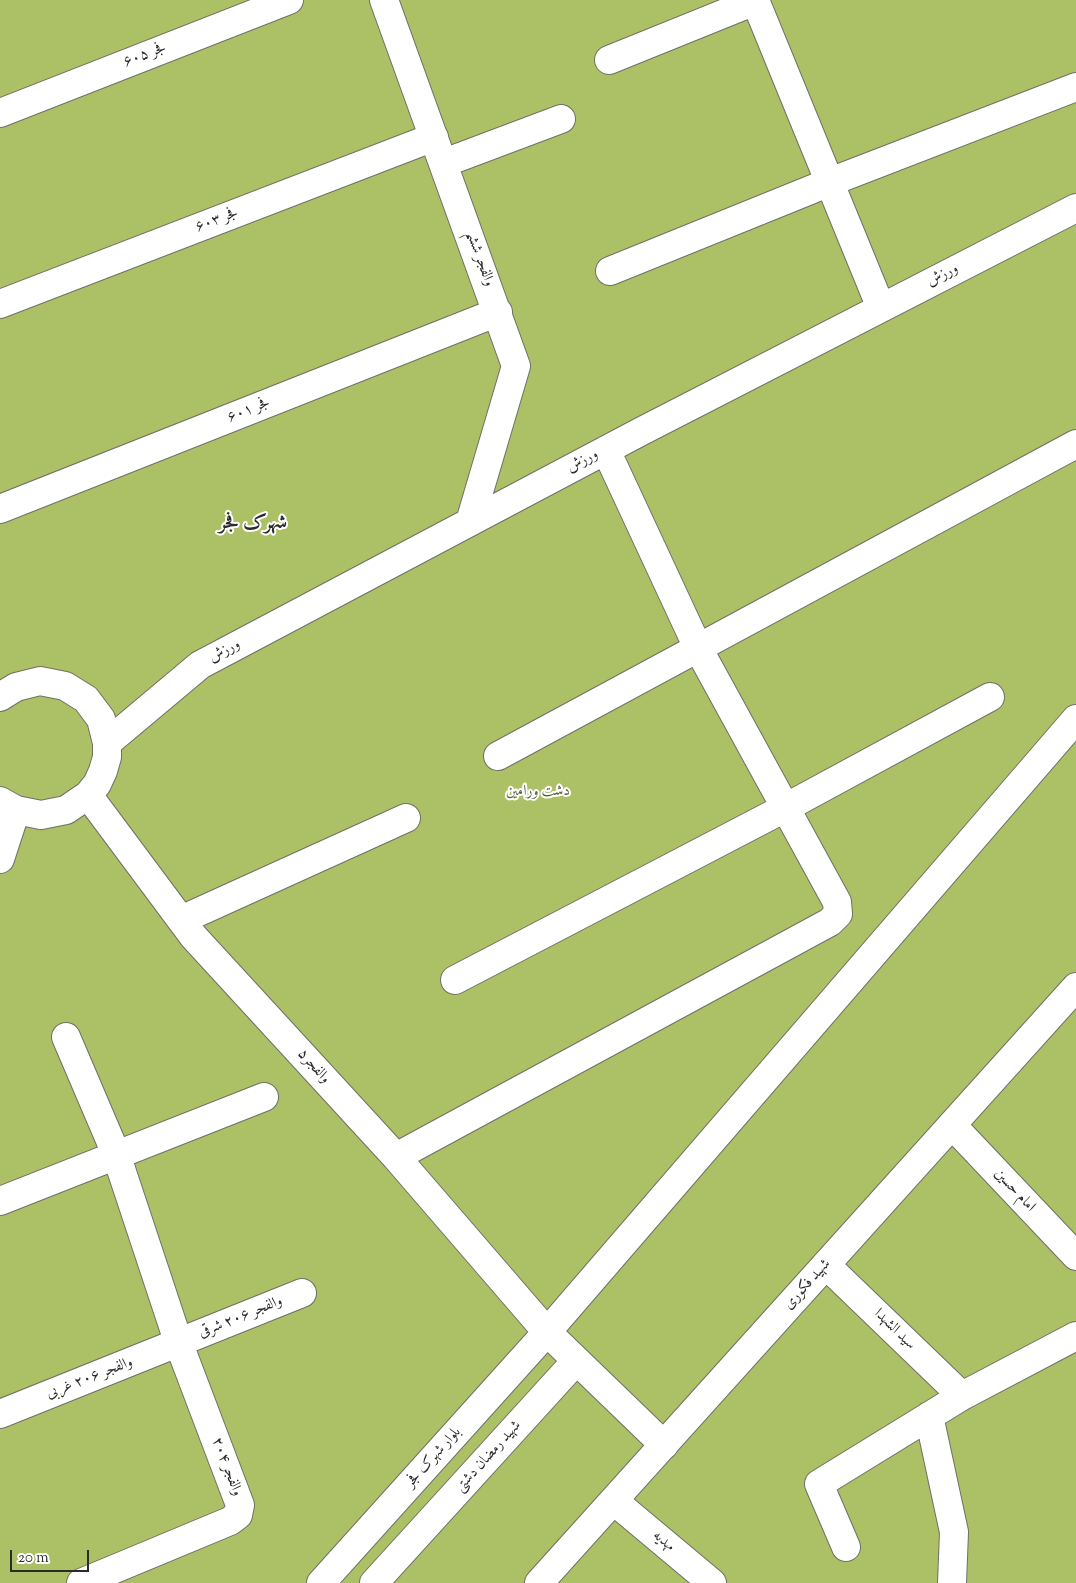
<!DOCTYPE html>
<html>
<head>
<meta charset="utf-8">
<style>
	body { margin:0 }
	#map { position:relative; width:1076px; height:1583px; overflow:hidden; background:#f4ecd7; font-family:"Sorts Mill Goudy",serif }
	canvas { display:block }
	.scale { position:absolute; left:10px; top:1550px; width:79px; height:22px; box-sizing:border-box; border:2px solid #2b2b2b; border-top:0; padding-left:6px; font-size:15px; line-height:18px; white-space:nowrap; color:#2b2b2b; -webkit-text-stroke:4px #fff; paint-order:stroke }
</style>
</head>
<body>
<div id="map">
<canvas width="1076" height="1583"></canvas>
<div class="scale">20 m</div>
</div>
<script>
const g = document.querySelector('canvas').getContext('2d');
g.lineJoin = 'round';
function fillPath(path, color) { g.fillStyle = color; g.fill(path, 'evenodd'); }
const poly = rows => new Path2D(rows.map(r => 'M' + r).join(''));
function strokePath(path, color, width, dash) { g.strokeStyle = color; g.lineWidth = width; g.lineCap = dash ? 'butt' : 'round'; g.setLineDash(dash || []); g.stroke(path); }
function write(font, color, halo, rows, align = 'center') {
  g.font = font + ' "Sorts Mill Goudy",Amiri,serif'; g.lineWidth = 4; g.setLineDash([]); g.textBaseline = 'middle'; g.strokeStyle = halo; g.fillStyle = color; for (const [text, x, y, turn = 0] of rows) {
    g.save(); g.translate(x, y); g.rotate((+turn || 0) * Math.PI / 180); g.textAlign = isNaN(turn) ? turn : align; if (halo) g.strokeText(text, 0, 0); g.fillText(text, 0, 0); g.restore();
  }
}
const green = poly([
	[0,0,1076,0,1076,1583,0,1583]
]);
const minor = poly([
	[384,0,516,366,470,522],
	[755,0,881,308],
	[609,60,755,1],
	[0,113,289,0],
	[444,163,561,119],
	[610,271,830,182,1076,87],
	[0,304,434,137],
	[0,509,498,312],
	[0,697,16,687,40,681,65,686,86,699,101,719,107,743,107,757,103,771,97,784,88,795,66,810,41,815,16,810,0,801],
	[107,743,200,665,640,432,1076,208],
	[498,756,1076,444],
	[88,795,193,936,396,1157,547,1332,664,1445],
	[0,859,16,810],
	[181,920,406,818],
	[455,980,785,808,990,697],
	[66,1037,116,1154,179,1344,240,1505,238,1515,230,1521,81,1583],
	[952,1125,1076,1256],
	[396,1157,830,922,838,914,837,902,698,648,606,450],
	[0,1201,264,1097],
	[826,1265,962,1396],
	[0,1414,302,1293],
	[929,1416,954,1532,952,1583],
	[614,1501,712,1583],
	[846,1547,819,1484,962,1396,1076,1336],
	[321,1583,547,1332,1076,719],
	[374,1583,576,1361]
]);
const tertiary = poly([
	[539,1583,1076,987]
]);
const streetNames = [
	["فجر ۶۰۵",145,56,-21],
	["فجر ۶۰۳",217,221,-21],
	["والفجر ششم",479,259,70],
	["ورزش",943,276,-27],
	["فجر ۶۰۱",249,411,-22],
	["ورزش",583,462,-28],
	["ورزش",225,652,-28],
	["والفجر۵",313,1067,48],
	["امام حسین",1014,1191,47],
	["شهید فکوری",808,1285,-48],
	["والفجر ۲۰۶ شرقی",241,1318,-22],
	["سید الشهدا",894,1330,44],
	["والفجر ۲۰۶ غربی",90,1379,-21],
	["شهید رمضان دشتی",489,1457,-48],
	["بلوار شهرک فجر",434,1458,-48],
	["والفجر ۲۰۴",226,1467,69],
	["مهدیه",663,1542,40]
];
const parkNames = [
	["دشت ورامین",538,792]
];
const districtNames = [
	["شهرک فجر",253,525]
];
fillPath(green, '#acc065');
strokePath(minor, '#716f67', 30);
strokePath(tertiary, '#716f67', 30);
strokePath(minor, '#fff', 28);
strokePath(tertiary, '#fff', 28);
write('15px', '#2b2b2b', '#fff', streetNames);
write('15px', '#585f3f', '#fff', parkNames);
write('bold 20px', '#2b2b2b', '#fff', districtNames);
</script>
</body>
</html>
